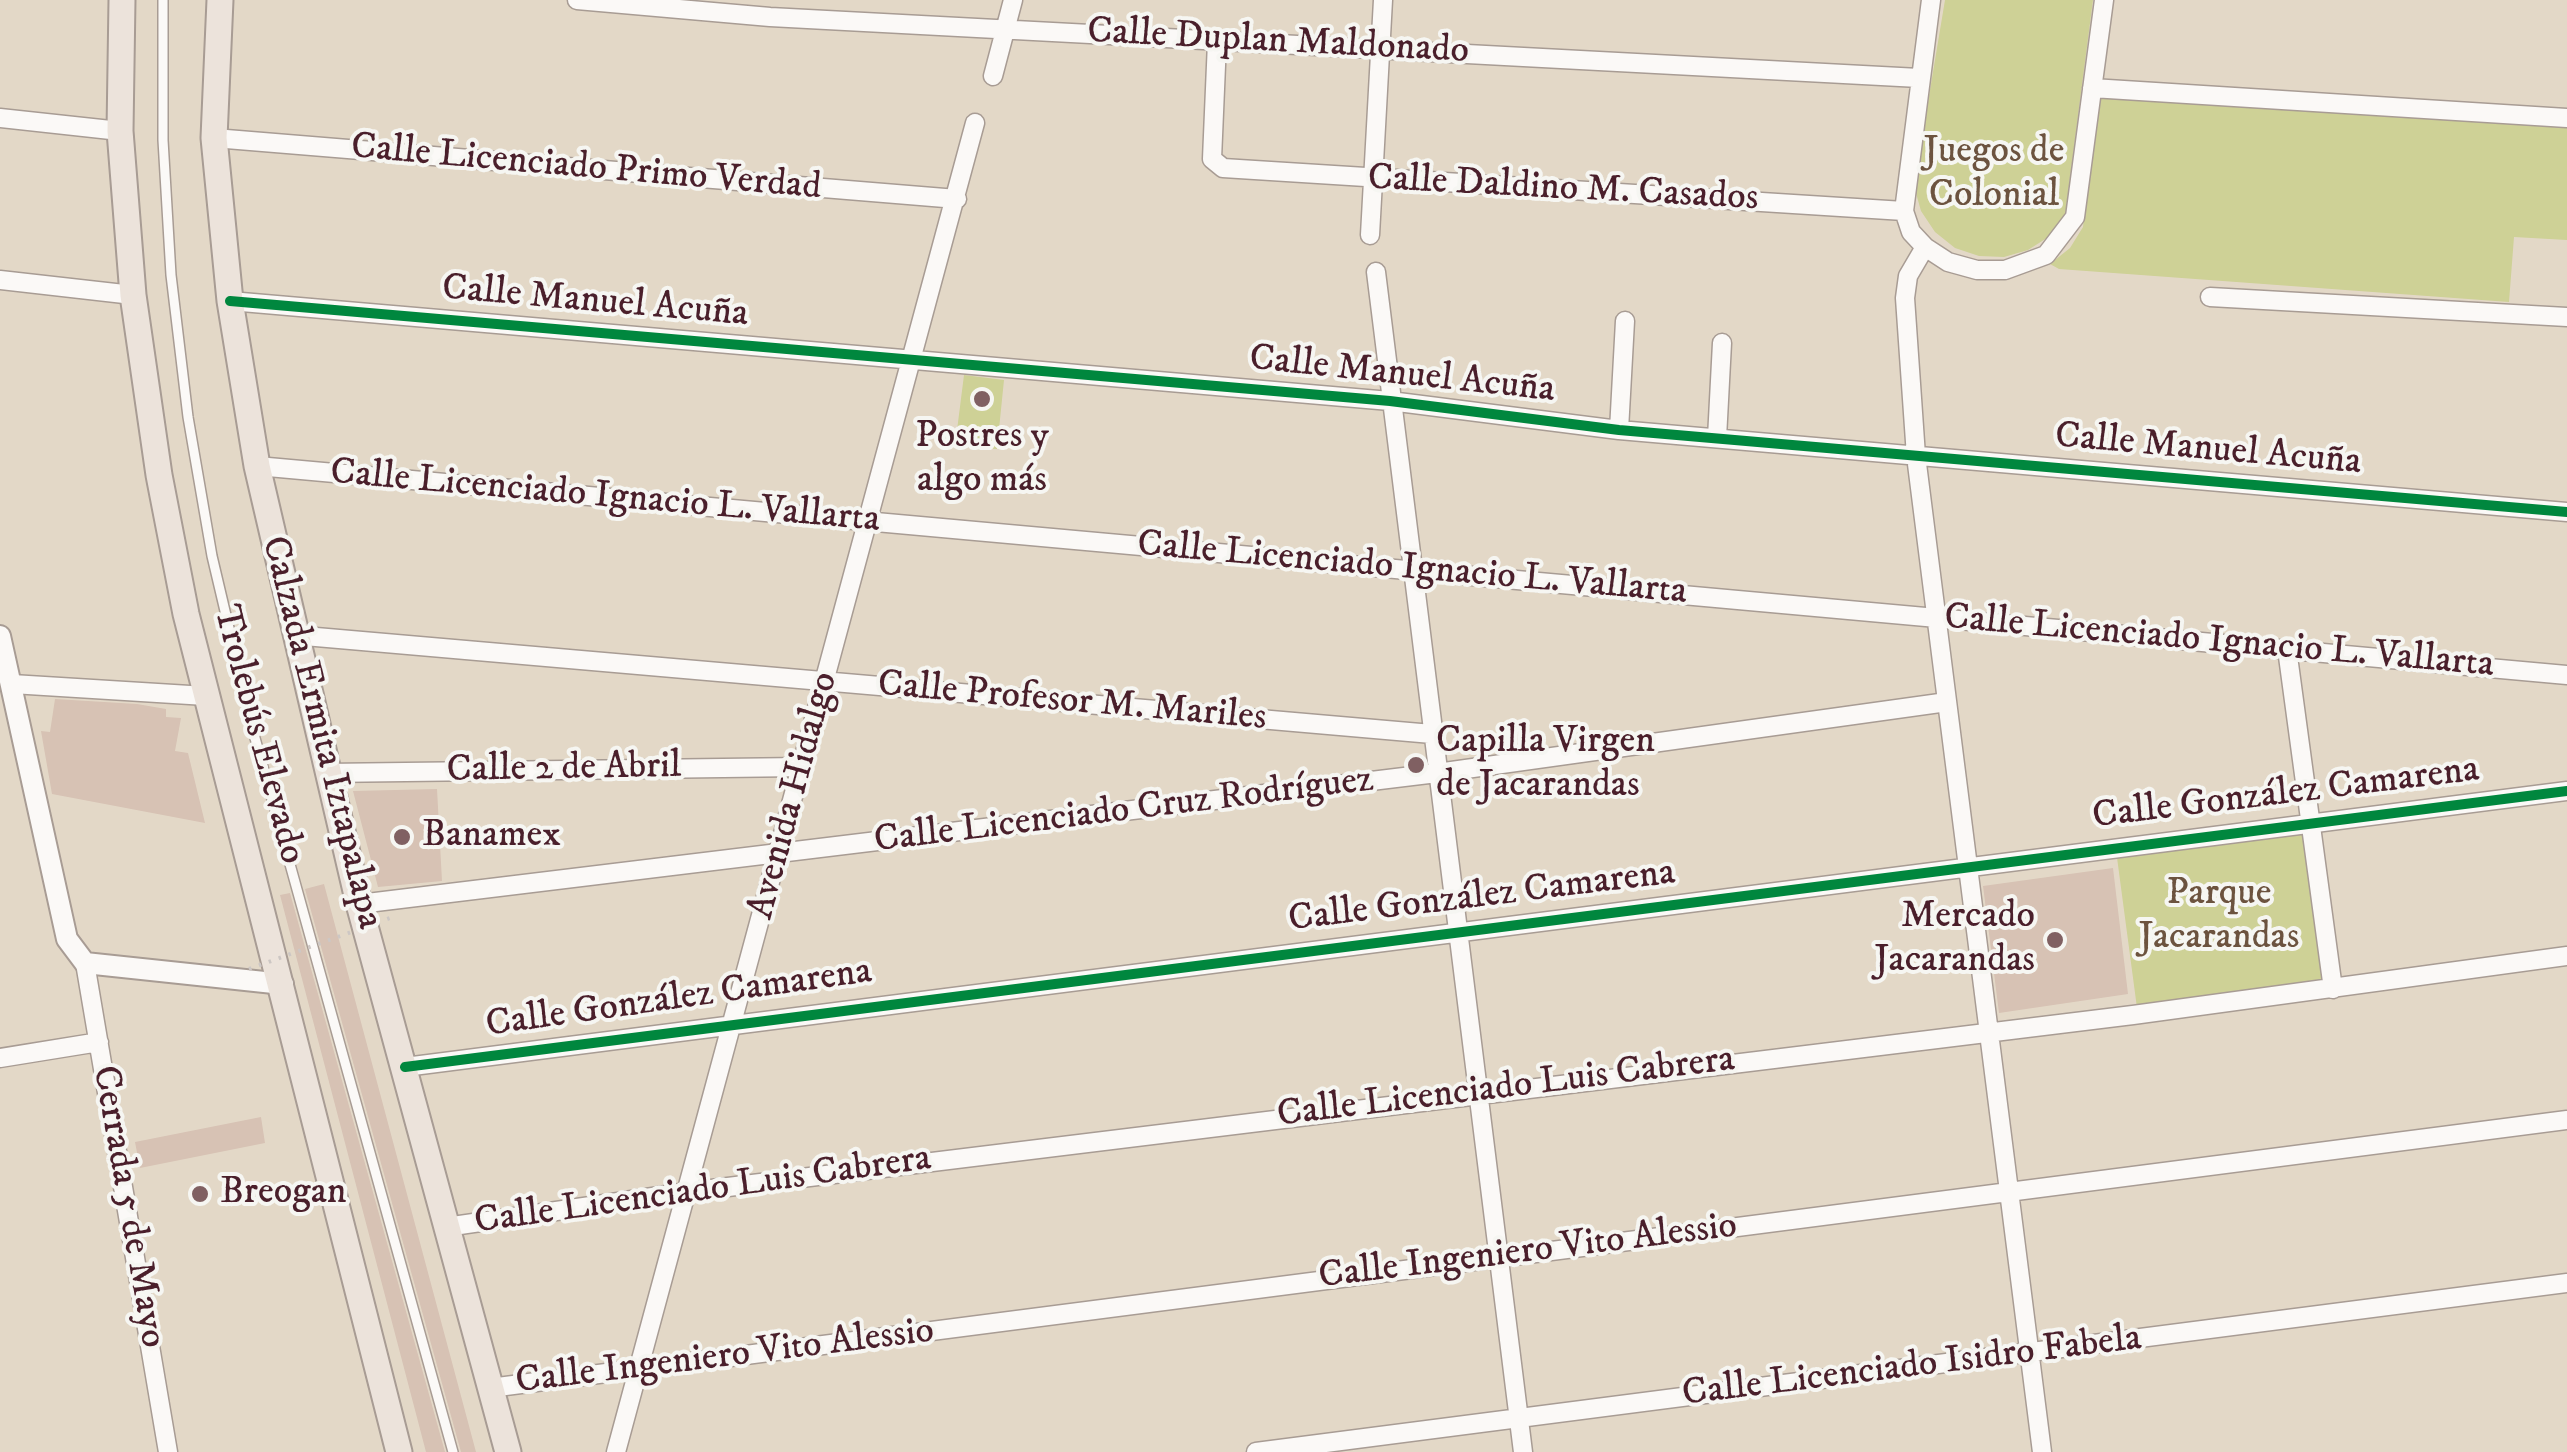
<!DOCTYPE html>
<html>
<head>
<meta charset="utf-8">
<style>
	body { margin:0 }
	canvas { display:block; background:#e3d8c7 }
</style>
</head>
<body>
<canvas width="2567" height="1452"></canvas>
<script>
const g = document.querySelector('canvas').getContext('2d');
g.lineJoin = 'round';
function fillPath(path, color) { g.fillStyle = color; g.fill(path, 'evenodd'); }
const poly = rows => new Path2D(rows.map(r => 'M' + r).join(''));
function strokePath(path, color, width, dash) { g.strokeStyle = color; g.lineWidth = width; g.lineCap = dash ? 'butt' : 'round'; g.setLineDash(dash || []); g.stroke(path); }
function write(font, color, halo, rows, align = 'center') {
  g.font = font + ' "IM FELL DW Pica",serif'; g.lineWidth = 8; g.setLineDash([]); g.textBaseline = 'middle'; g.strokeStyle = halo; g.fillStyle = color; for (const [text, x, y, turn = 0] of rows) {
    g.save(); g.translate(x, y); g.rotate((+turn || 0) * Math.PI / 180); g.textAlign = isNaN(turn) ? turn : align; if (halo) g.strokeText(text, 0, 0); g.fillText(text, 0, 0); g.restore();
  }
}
const green = poly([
	[1945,0,2093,0,2065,216,2050,236,2028,250,2004,257,1979,256,1955,248,1935,232,1921,211,1914,186],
	[2098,92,2567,122,2567,240,2514,237,2509,302,2059,269,2050,264,2070,248,2083,227],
	[964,375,1004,380,997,449,955,446],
	[2308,822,2332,986,2137,1008,2116,850]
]);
const building = poly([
	[55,699,137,704,166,709,166,717,181,718,175,751,188,753,205,823,52,794,41,731,50,732],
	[437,789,442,881,378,887,353,791],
	[2113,868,2128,994,1999,1013,1983,886],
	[324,884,476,1452,461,1452,305,889],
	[290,893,445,1452,426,1452,280,895],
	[261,1117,265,1143,140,1168,135,1142]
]);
const service = poly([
	[163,0,163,140,171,275,188,417,212,556,255,738,453,1452]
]);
const minor = poly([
	[577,0,770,17,1919,78],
	[1931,0,1904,211,1911,232,1925,247,1948,262,1977,270,2005,270,2046,255,2075,217,2104,0],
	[1217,42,1212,159,1223,168,1904,211],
	[993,76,1013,0],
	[2092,88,2567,118],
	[0,118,120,131],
	[214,138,957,199],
	[1370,235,1383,0],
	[1925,247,1908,276,1905,298,1916,456,2042,1452],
	[1376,272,1523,1452],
	[0,280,133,295],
	[2210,297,2567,317],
	[230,301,1390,401,1619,430,2567,512],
	[1619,430,1625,321],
	[1717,438,1722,343],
	[257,466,2567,675],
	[293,635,1432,734],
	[2287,649,2333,989],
	[12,684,206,696],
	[326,773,802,767],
	[359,904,1437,773,1947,702],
	[85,963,168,1452],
	[0,1058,99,1042],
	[405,1067,2567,791],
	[446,1227,687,1192,2133,1015,2567,956],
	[490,1388,2567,1120],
	[616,1452,975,123],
	[1256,1452,2567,1283]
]);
const tertiary = poly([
	[0,636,67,939,85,963,283,984]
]);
const primary = poly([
	[122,0,120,131,133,295,159,475,186,614,399,1452],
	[220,0,214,138,230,301,257,466,359,904,508,1452]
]);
const pathBridge = poly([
	[249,969,390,918]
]);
const cycleway = poly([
	[230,301,1390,401,1619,430,2567,512],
	[405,1067,2567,791]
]);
const markers = [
	[982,399,10,"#806062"],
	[1416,765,10,"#806062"],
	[402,837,10,"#806062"],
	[2055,940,10,"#806062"],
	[200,1194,10,"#806062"]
];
const streetNames = [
	["Calle Duplan Maldonado",1278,43,3],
	["Calle Licenciado Primo Verdad",586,169,5],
	["Calle Daldino M. Casados",1563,190,3],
	["Calle Manuel Acuña",595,303,5],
	["Calle Manuel Acuña",1402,376,6],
	["Calle Manuel Acuña",2208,451,5],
	["Calle Licenciado Ignacio L. Vallarta",605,498,5],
	["Calle Licenciado Ignacio L. Vallarta",1412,570,5],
	["Calle Licenciado Ignacio L. Vallarta",2219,643,5],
	["Calle Profesor M. Mariles",1072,703,5],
	["Calzada Ermita Iztapalapa",320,733,76],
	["Trolebús Elevado",257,735,75],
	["Calle 2 de Abril",564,770,-1],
	["Calle González Camarena",2286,795,-7],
	["Avenida Hidalgo",795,796,-75],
	["Calle Licenciado Cruz Rodríguez",1124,812,-7],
	["Calle González Camarena",1482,898,-7],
	["Calle González Camarena",679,1000,-8],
	["Calle Licenciado Luis Cabrera",1506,1089,-7],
	["Calle Licenciado Luis Cabrera",703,1192,-8],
	["Cerrada 5 de Mayo",127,1207,80],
	["Calle Ingeniero Vito Alessio",1528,1253,-7],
	["Calle Ingeniero Vito Alessio",725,1358,-7],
	["Calle Licenciado Isidro Fabela",1912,1368,-7]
];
const parkNames = [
	["Juegos de",1994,153],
	["Colonial",1994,197],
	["Parque",2219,895],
	["Jacarandas",2219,939]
];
const poiNames = [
	["Postres y",982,438,"center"],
	["algo más",982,482,"center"],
	["Capilla Virgen",1436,743],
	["de Jacarandas",1436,787],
	["Banamex",422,837],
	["Mercado",2035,918,"right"],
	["Jacarandas",2035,962,"right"],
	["Breogan",220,1194]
];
fillPath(green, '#ced196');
fillPath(building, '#d7c2b4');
strokePath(service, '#a89c94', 12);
strokePath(minor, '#a89c94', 21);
strokePath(tertiary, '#a89c94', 24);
strokePath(primary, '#a89c94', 29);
strokePath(service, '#fbf9f7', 9);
strokePath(minor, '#fbf9f7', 18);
strokePath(tertiary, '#fbf9f7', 20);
strokePath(primary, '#ece3db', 25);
strokePath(pathBridge, '#cdc7c4', 4, [2.5, 8]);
strokePath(cycleway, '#00873e', 10);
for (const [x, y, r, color] of markers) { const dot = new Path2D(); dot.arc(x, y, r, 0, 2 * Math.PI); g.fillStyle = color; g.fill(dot); strokePath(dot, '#f6f6f2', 4); }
write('38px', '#4a1f2b', '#f6f6f2', streetNames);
write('38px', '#6c533f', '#f6f6f2', parkNames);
write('38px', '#4a1f2b', '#f6f6f2', poiNames, 'left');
</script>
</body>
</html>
